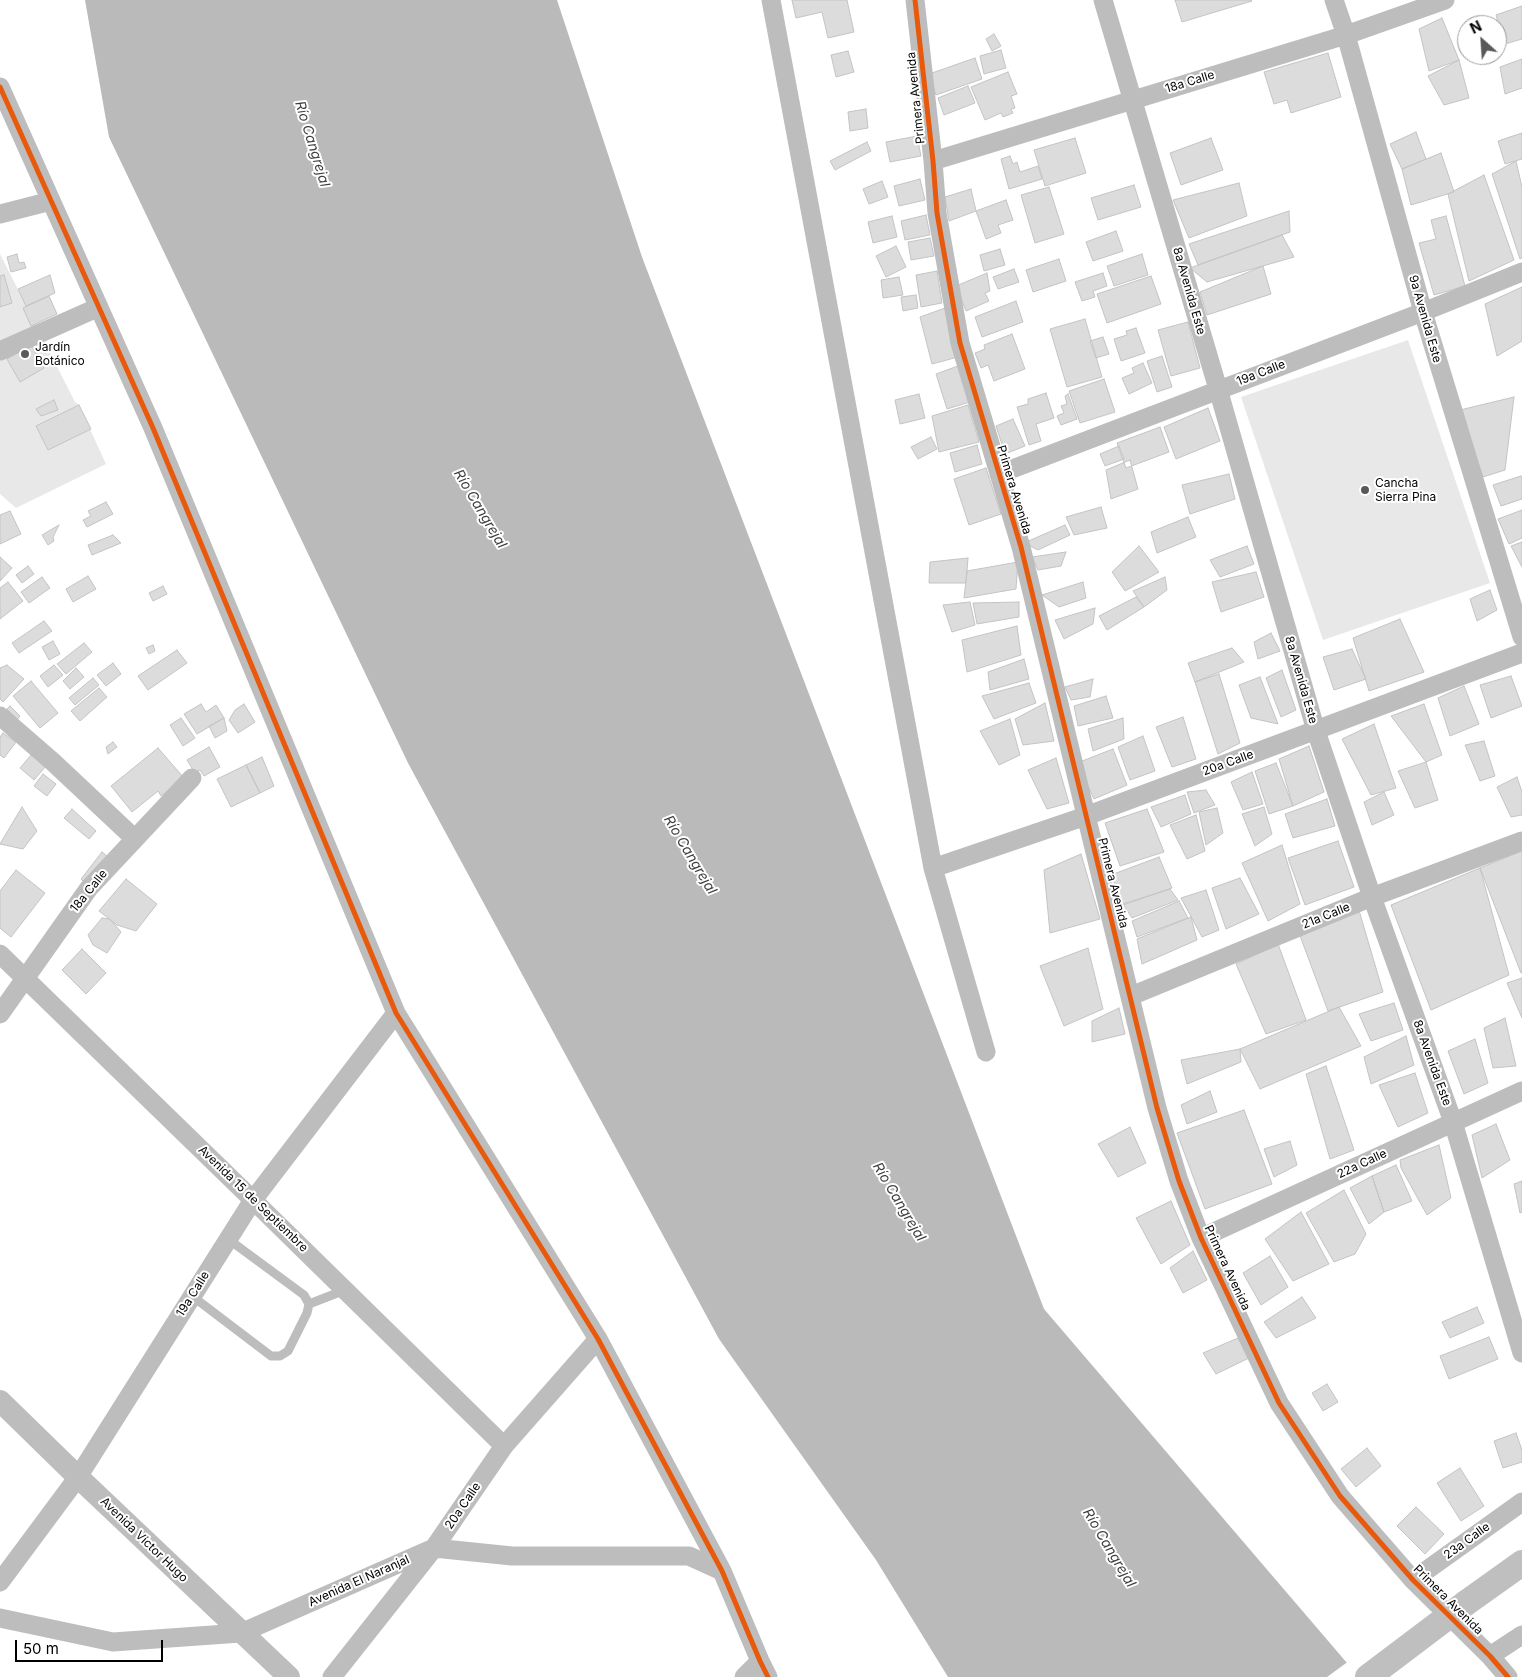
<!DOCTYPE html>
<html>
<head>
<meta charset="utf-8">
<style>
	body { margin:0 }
	#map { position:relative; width:1522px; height:1677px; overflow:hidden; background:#fff; font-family:Inter,sans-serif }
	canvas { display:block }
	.north { position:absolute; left:1457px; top:15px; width:50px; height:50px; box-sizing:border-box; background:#fff; border:1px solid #999; border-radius:50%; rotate:334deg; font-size:14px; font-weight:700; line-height:20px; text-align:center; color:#000 }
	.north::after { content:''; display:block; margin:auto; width:18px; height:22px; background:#595959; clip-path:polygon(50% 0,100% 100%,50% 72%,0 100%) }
	.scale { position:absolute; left:15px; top:1640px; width:148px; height:22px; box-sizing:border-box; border:2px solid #000; border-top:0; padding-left:6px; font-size:15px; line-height:18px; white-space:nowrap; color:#000; -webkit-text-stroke:4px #fff; paint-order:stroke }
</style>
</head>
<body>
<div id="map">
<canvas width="1522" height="1677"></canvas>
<div class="north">N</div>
<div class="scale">50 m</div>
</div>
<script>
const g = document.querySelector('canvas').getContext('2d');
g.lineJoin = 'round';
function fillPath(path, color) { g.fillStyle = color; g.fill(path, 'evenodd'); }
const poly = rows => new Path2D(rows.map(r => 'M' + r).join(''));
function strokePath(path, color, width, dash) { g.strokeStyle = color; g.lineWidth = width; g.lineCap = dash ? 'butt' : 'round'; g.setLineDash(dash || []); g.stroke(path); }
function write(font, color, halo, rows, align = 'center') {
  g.font = font + ' Inter,sans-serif'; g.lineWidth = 4; g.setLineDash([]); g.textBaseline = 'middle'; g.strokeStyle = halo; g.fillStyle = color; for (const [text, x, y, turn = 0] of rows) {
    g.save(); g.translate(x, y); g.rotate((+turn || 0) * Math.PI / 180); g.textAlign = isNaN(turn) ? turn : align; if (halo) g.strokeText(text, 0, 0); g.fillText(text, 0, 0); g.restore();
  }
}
const green = poly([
	[0,254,75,402,79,405,106,464,16,508,0,494],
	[1408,340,1490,583,1323,640,1241,397]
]);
const water = poly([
	[85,0,557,0,642,257,1044,1309,1359,1677,948,1677,876,1560,719,1339,408,763,109,137]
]);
const pier = poly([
	[1349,1661,1362,1677,1327,1677]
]);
const building = poly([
	[792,0,847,0,854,32,828,38,822,12,796,18,792,0],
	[1175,0,1251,0,1252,1,1182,22,1175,0],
	[1522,6,1522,39,1505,44,1496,15,1522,6],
	[1442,18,1459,60,1429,71,1419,29,1442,18],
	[994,34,1001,46,992,51,986,39,994,34],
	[1001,50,1006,68,984,74,980,56,1001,50],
	[848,51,854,72,836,77,831,55,848,51],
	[1328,53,1341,97,1291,113,1287,100,1274,104,1264,72,1328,53],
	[975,58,982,79,936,95,929,74,975,58],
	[1522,59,1522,88,1505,94,1500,67,1522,59],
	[1459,60,1469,98,1444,105,1428,76,1459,60],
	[1008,72,1017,94,1011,96,1015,108,1011,109,1013,113,1003,117,1001,113,985,120,971,87,1008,72],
	[968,86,975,103,944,115,938,98,968,86],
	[866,109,868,128,850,131,848,112,866,109],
	[1416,132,1426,159,1402,169,1390,144,1416,132],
	[1522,133,1522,159,1505,164,1498,141,1522,133],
	[917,136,921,156,890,162,886,142,917,136],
	[1075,138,1086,173,1045,186,1034,150,1075,138],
	[1211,138,1223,170,1181,185,1170,153,1211,138],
	[867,142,871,151,835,170,830,161,867,142],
	[1441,153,1454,192,1411,205,1402,169,1441,153],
	[1010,156,1013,164,1017,162,1020,172,1038,166,1042,179,1009,189,1001,159,1010,156],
	[1516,161,1522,187,1522,258,1520,259,1492,174,1516,161],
	[1484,175,1514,260,1469,281,1448,194,1484,175],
	[920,179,925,200,899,206,894,186,920,179],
	[882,181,888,197,869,204,863,189,882,181],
	[1239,183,1247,216,1189,238,1173,200,1239,183],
	[1134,185,1141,207,1098,220,1091,198,1134,185],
	[1049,187,1064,234,1035,243,1021,195,1049,187],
	[971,189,976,211,949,221,945,197,971,189],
	[1006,200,1013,220,998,225,1001,233,986,239,976,211,1006,200],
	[1289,211,1290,232,1198,265,1189,244,1289,211],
	[926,215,930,235,905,240,901,221,926,215],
	[892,216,897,237,873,243,868,222,892,216],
	[1446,216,1465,286,1434,295,1419,243,1436,239,1431,220,1446,216],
	[1116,231,1123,251,1093,261,1086,242,1116,231],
	[1282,235,1294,257,1207,282,1190,268,1282,235],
	[930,238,934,256,911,260,908,242,930,238],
	[896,246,906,267,886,277,876,256,896,246],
	[1000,249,1005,265,984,271,980,255,1000,249],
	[17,254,19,263,24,262,26,268,11,272,7,257,17,254],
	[1142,254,1148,275,1114,286,1107,266,1142,254],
	[1059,259,1066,281,1033,292,1026,270,1059,259],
	[1263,266,1271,294,1207,315,1200,292,1263,266],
	[1014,269,1019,282,998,289,993,277,1014,269],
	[937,271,942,303,921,307,916,275,937,271],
	[987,273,990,291,985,293,989,301,966,311,956,286,987,273],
	[1103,273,1107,286,1093,291,1095,297,1082,301,1075,282,1103,273],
	[4,275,12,303,0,307,0,276,4,275],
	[50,275,55,293,26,306,18,289,50,275],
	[1151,276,1161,304,1107,323,1097,294,1151,276],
	[899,277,903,295,883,298,881,280,899,277],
	[1522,287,1522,341,1497,356,1485,304,1522,287],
	[916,295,918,308,903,311,901,297,916,295],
	[49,296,57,314,31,326,23,308,49,296],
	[1016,301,1023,322,982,337,975,317,1016,301],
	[945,308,958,357,932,364,920,317,945,308],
	[1085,319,1102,377,1067,387,1050,329,1085,319],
	[1188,322,1200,368,1171,376,1158,330,1188,322],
	[1136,328,1145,353,1121,361,1114,339,1127,335,1126,331,1136,328],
	[1012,334,1025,369,994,381,988,365,981,368,975,353,985,349,984,345,1012,334],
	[1103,337,1109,354,1096,358,1090,341,1103,337],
	[31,345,44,368,20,382,7,359,31,345],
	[1162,356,1172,387,1157,392,1147,361,1162,356],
	[1143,363,1152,383,1129,394,1122,378,1134,373,1132,368,1143,363],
	[958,366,970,402,947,409,936,374,958,366],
	[1104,379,1115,412,1080,423,1069,391,1104,379],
	[1046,393,1054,418,1036,424,1041,441,1029,445,1017,407,1028,404,1028,399,1046,393],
	[919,394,925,418,900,424,895,400,919,394],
	[1068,394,1077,419,1061,425,1057,416,1064,413,1061,406,1067,404,1065,396,1068,394],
	[1514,397,1505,470,1483,477,1460,410,1514,397],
	[54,400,58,410,41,416,36,409,54,400],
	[79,405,91,429,48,450,36,426,79,405],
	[968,405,979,442,939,452,932,416,968,405],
	[1208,408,1220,441,1176,459,1164,427,1208,408],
	[1013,419,1025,446,1005,454,996,426,1013,419],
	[1160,427,1169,452,1126,468,1117,443,1160,427],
	[931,437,937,449,918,459,911,447,931,437],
	[977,445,982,464,955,472,950,453,977,445],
	[1119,446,1124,459,1105,466,1100,454,1119,446],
	[1130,460,1138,489,1111,499,1106,470,1130,460],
	[986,468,1001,514,969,525,954,479,986,468],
	[1229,474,1235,499,1190,514,1182,485,1229,474],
	[1521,476,1522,478,1522,499,1501,506,1493,485,1521,476],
	[106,502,113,514,87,527,83,520,91,516,88,511,106,502],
	[1101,507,1107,528,1074,535,1066,517,1101,507],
	[1522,510,1522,538,1509,544,1498,519,1522,510],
	[10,511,21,534,0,544,0,515,10,511],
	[1188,517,1196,537,1157,553,1151,532,1188,517],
	[59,525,53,537,54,541,48,545,42,535,59,525],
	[1065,525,1070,535,1038,550,1024,543,1065,525],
	[113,535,121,543,92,555,88,545,113,535],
	[1522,542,1522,567,1511,546,1522,542],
	[1139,546,1159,572,1125,591,1112,572,1139,546],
	[1247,546,1254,564,1220,577,1210,560,1247,546],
	[1066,552,1061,566,1038,570,1032,557,1066,552],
	[0,557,12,568,0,581,0,557],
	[968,558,966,583,929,583,930,562,968,558],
	[1018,562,1016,589,964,598,967,571,1018,562],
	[28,566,34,574,22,583,16,575,28,566],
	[1256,572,1264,597,1221,612,1212,582,1256,572],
	[88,576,96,589,73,602,66,589,88,576],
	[42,577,50,588,29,603,21,592,42,577],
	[1165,577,1167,590,1144,607,1133,591,1165,577],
	[8,582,23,601,0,619,0,588,8,582],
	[1083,582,1086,598,1059,607,1042,595,1083,582],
	[163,586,167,594,153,601,149,593,163,586],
	[1490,590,1497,610,1477,621,1470,599,1490,590],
	[1136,597,1144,607,1107,630,1099,616,1136,597],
	[970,602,975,625,952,632,943,605,970,602],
	[1019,602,1019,617,977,624,973,603,1019,602],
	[1095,608,1093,624,1064,639,1055,620,1095,608],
	[1400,619,1424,672,1369,691,1353,638,1400,619],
	[44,621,52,631,19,653,12,643,44,621],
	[1017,626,1021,655,967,672,962,640,1017,626],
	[1271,633,1280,651,1258,659,1254,642,1271,633],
	[53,641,60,654,49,660,42,647,53,641],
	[84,643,92,652,66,674,57,664,84,643],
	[153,645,155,651,149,654,146,648,153,645],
	[1232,648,1244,662,1195,682,1188,663,1232,648],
	[1352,649,1366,679,1334,690,1323,657,1352,649],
	[177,650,187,663,148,690,138,676,177,650],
	[1024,659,1029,679,990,690,988,672,1024,659],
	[113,663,121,674,106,686,97,675,113,663],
	[7,665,24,679,3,702,0,699,0,668,7,665],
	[54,665,63,675,48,687,40,676,54,665],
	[76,668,84,677,70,689,63,681,76,668],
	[1282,670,1296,710,1281,717,1266,678,1282,670],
	[1219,674,1240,743,1218,754,1195,682,1219,674],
	[1511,676,1522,706,1491,718,1480,685,1511,676],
	[1260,677,1278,724,1251,718,1239,685,1260,677],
	[93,678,99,685,75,705,69,698,93,678],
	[1093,679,1090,697,1071,700,1065,687,1093,679],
	[31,681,58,713,40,728,13,696,31,681],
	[1029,683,1036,703,994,719,982,696,1029,683],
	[1464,686,1479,724,1450,736,1438,698,1464,686],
	[99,688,107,697,80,721,71,711,99,688],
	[1106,696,1113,718,1078,726,1074,706,1106,696],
	[1045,703,1054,741,1023,745,1015,719,1045,703],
	[201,704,206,712,216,705,224,718,197,734,184,714,201,704],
	[244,704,255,722,238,733,229,720,235,710,244,704],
	[1424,704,1442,755,1426,762,1391,716,1424,704],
	[10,706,20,716,17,720,7,709,10,706],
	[1183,717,1196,759,1172,767,1156,727,1183,717],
	[181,718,195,738,183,746,170,725,181,718],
	[224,718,227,731,215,738,209,726,224,718],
	[1123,718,1124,739,1093,751,1088,729,1123,718],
	[1010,719,1020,755,999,765,980,731,1010,719],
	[1374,724,1396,788,1371,795,1342,739,1374,724],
	[3,733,16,742,4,758,0,755,0,737,3,733],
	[1143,736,1155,771,1130,780,1118,747,1143,736],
	[1484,741,1495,776,1480,781,1465,745,1484,741],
	[113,742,117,747,108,754,106,747,113,742],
	[1309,746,1324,792,1293,806,1279,759,1309,746],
	[209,747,220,767,204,776,200,770,195,773,187,760,209,747],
	[158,748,184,778,161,796,158,791,132,812,111,786,158,748],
	[1113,749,1127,785,1094,799,1077,763,1113,749],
	[32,754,46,766,34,780,20,768,32,754],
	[262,757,274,786,260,793,246,765,262,757],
	[1056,758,1069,803,1047,809,1028,770,1056,758],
	[1426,762,1438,800,1415,808,1398,771,1426,762],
	[1276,763,1293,806,1269,814,1255,771,1276,763],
	[246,765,260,793,231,807,217,779,246,765],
	[1252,772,1263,804,1243,810,1231,782,1252,772],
	[43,774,56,784,47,796,34,786,43,774],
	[1517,777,1522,792,1522,815,1511,817,1497,787,1517,777],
	[1206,790,1215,805,1194,813,1187,792,1206,790],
	[1384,792,1394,815,1372,825,1364,802,1384,792],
	[1185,795,1191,814,1161,827,1151,807,1185,795],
	[1327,799,1335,826,1293,838,1285,814,1327,799],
	[22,807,37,831,23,849,0,844,22,807],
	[1264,807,1272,834,1255,846,1242,814,1264,807],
	[1217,808,1223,833,1206,845,1199,812,1217,808],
	[72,809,96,831,89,839,64,818,72,809],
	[1147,809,1164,852,1120,866,1105,823,1147,809],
	[1196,815,1205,851,1187,859,1170,825,1196,815],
	[1338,841,1354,887,1305,905,1288,858,1338,841],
	[1282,845,1300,904,1268,921,1242,863,1282,845],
	[1522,851,1522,973,1521,973,1480,868,1522,851],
	[102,852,107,856,86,884,81,879,102,852],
	[1081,854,1100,919,1050,933,1044,870,1081,854],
	[1159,857,1172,888,1123,905,1111,875,1159,857],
	[1480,868,1509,975,1431,1010,1391,905,1480,868],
	[16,870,45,893,11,937,0,928,0,891,16,870],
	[1240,878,1259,914,1226,929,1212,888,1240,878],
	[126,879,157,904,136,931,117,925,99,911,126,879],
	[1170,889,1178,900,1132,918,1123,904,1170,889],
	[1206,890,1219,930,1202,937,1181,898,1206,890],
	[1179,901,1188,918,1137,937,1132,921,1179,901],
	[1358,907,1383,992,1328,1011,1299,933,1358,907],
	[1191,917,1197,940,1142,964,1137,939,1191,917],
	[102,918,110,919,121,932,107,953,93,945,88,935,102,918],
	[1278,944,1306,1020,1266,1034,1236,964,1278,944],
	[1088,948,1103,1009,1064,1026,1040,966,1088,948],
	[82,949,106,973,86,994,62,970,82,949],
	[1522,978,1522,1018,1507,983,1522,978],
	[1394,1003,1403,1030,1371,1041,1359,1014,1394,1003],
	[1339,1007,1361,1046,1260,1089,1240,1049,1339,1007],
	[1119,1008,1125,1034,1092,1042,1092,1021,1119,1008],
	[1505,1018,1516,1066,1493,1068,1484,1028,1505,1018],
	[1406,1036,1414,1065,1371,1084,1364,1057,1406,1036],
	[1475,1039,1488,1083,1464,1094,1448,1051,1475,1039],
	[1240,1049,1241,1062,1187,1084,1181,1060,1240,1049],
	[1326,1066,1354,1150,1330,1159,1306,1074,1326,1066],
	[1415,1073,1428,1113,1398,1127,1379,1085,1415,1073],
	[1210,1091,1217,1112,1187,1124,1181,1105,1210,1091],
	[1244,1110,1272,1184,1205,1209,1177,1133,1244,1110],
	[1496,1124,1510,1160,1482,1178,1472,1135,1496,1124],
	[1130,1127,1146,1163,1118,1177,1098,1144,1130,1127],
	[1290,1141,1297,1165,1274,1177,1264,1149,1290,1141],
	[1439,1145,1451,1198,1427,1215,1401,1168,1400,1160,1439,1145],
	[1396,1165,1412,1201,1384,1212,1372,1176,1396,1165],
	[1372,1176,1384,1212,1369,1224,1350,1188,1372,1176],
	[1522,1181,1522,1212,1520,1213,1514,1184,1522,1181],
	[1344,1190,1366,1234,1355,1254,1334,1262,1306,1213,1344,1190],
	[1171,1201,1190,1245,1161,1264,1136,1218,1171,1201],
	[1301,1212,1329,1264,1293,1281,1265,1239,1301,1212],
	[1193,1251,1207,1280,1183,1293,1170,1268,1193,1251],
	[1270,1256,1288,1287,1261,1305,1243,1273,1270,1256],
	[1302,1297,1316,1318,1276,1338,1264,1322,1302,1297],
	[1477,1307,1484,1323,1450,1338,1442,1322,1477,1307],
	[1489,1337,1498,1359,1449,1379,1440,1356,1489,1337],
	[1238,1338,1249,1358,1216,1374,1203,1353,1238,1338],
	[1327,1384,1338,1402,1323,1411,1312,1393,1327,1384],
	[1516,1433,1522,1450,1522,1462,1503,1468,1494,1441,1516,1433],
	[1367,1448,1381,1466,1356,1487,1341,1469,1367,1448],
	[1460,1468,1484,1506,1461,1521,1437,1483,1460,1468],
	[1416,1507,1444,1534,1425,1554,1397,1526,1416,1507]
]);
const service = poly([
	[192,1296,271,1356,280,1356,288,1351,307,1313,309,1304,304,1295,228,1239],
	[309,1304,345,1290]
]);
const minor = poly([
	[771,0,933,868,986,1052],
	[915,0,933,161,937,213,960,343,1021,547,1157,1108,1179,1181,1201,1238,1279,1403,1340,1496,1413,1580,1490,1656,1508,1677],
	[1103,0,1218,389,1316,731,1372,897,1453,1122,1522,1353],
	[1334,0,1346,35,1423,312,1522,637],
	[0,87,153,428,396,1013,598,1339,722,1571,760,1661,768,1677],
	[933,161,1346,35,1445,0],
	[0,214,51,201],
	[0,351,99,307],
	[999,474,1423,312,1522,272],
	[0,716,53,762,135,839],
	[933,868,1086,816,1522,653],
	[0,954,253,1200,504,1446],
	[1131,996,1372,897,1522,841],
	[0,1014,89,888,192,778],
	[1201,1238,1522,1091],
	[1413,1580,1522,1502],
	[0,1582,78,1477,253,1200,396,1013],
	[0,1618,113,1642,241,1633,434,1548,512,1556,689,1556,722,1571],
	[1490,1656,1522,1635],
	[332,1677,434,1548,504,1446,598,1339],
	[744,1677,760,1661]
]);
const tertiary = poly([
	[0,1401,78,1477,289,1677]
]);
const secondary = poly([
	[1466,1603,1522,1563]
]);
const secondaryBridge = poly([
	[1368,1677,1466,1603]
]);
const cycleway = poly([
	[915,0,933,161,937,213,960,343,1021,547,1157,1108,1179,1181,1201,1238,1279,1403,1340,1496,1413,1580,1490,1656,1508,1677],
	[0,87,153,428,396,1013,598,1339,722,1571,760,1661,768,1677]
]);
const markers = [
	[25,354,5,"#595959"],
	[1365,490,5,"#595959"]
];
const streetNames = [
	["18a Calle",1190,82,-17],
	["Primera Avenida",916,98,-96],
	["8a Avenida Este",1189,291,74],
	["9a Avenida Este",1425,319,74],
	["19a Calle",1261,373,-21],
	["Primera Avenida",1014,490,73],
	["8a Avenida Este",1301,680,74],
	["20a Calle",1228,763,-20],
	["Primera Avenida",1113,883,76],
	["18a Calle",89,891,-51],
	["21a Calle",1326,916,-22],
	["8a Avenida Este",1432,1063,70],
	["22a Calle",1362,1164,-25],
	["Avenida 15 de Septiembre",253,1199,44],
	["Primera Avenida",1227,1268,65],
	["19a Calle",193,1294,-58],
	["20a Calle",463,1506,-56],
	["Avenida Víctor Hugo",144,1540,44],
	["23a Calle",1467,1541,-36],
	["Avenida El Naranjal",359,1581,-24],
	["Primera Avenida",1448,1600,45]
];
const poiNames = [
	["Jardín",35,347],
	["Botánico",35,361],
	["Cancha",1375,483],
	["Sierra Pina",1375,497]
];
const waterNames = [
	["Río Cangrejal",312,144,73],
	["Río Cangrejal",480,509,59],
	["Río Cangrejal",690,855,59],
	["Río Cangrejal",899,1202,59],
	["Río Cangrejal",1109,1548,59]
];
fillPath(green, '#e8e8e8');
fillPath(water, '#bababa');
fillPath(pier, '#fff');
fillPath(building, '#dcdcdc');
strokePath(building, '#c4c4c4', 1);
strokePath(service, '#bdbdbd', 9);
strokePath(minor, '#bdbdbd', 19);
strokePath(tertiary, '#bdbdbd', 22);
strokePath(secondary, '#bfbfbf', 26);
strokePath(secondaryBridge, '#bfbfbf', 26);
strokePath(cycleway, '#e8590c', 5);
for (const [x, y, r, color] of markers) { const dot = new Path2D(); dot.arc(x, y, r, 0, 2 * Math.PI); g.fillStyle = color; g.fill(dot); strokePath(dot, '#fff', 2); }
write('12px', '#000', '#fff', streetNames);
write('12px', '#000', '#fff', poiNames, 'left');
write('italic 14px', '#3e3e3e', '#fff', waterNames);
</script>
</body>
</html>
